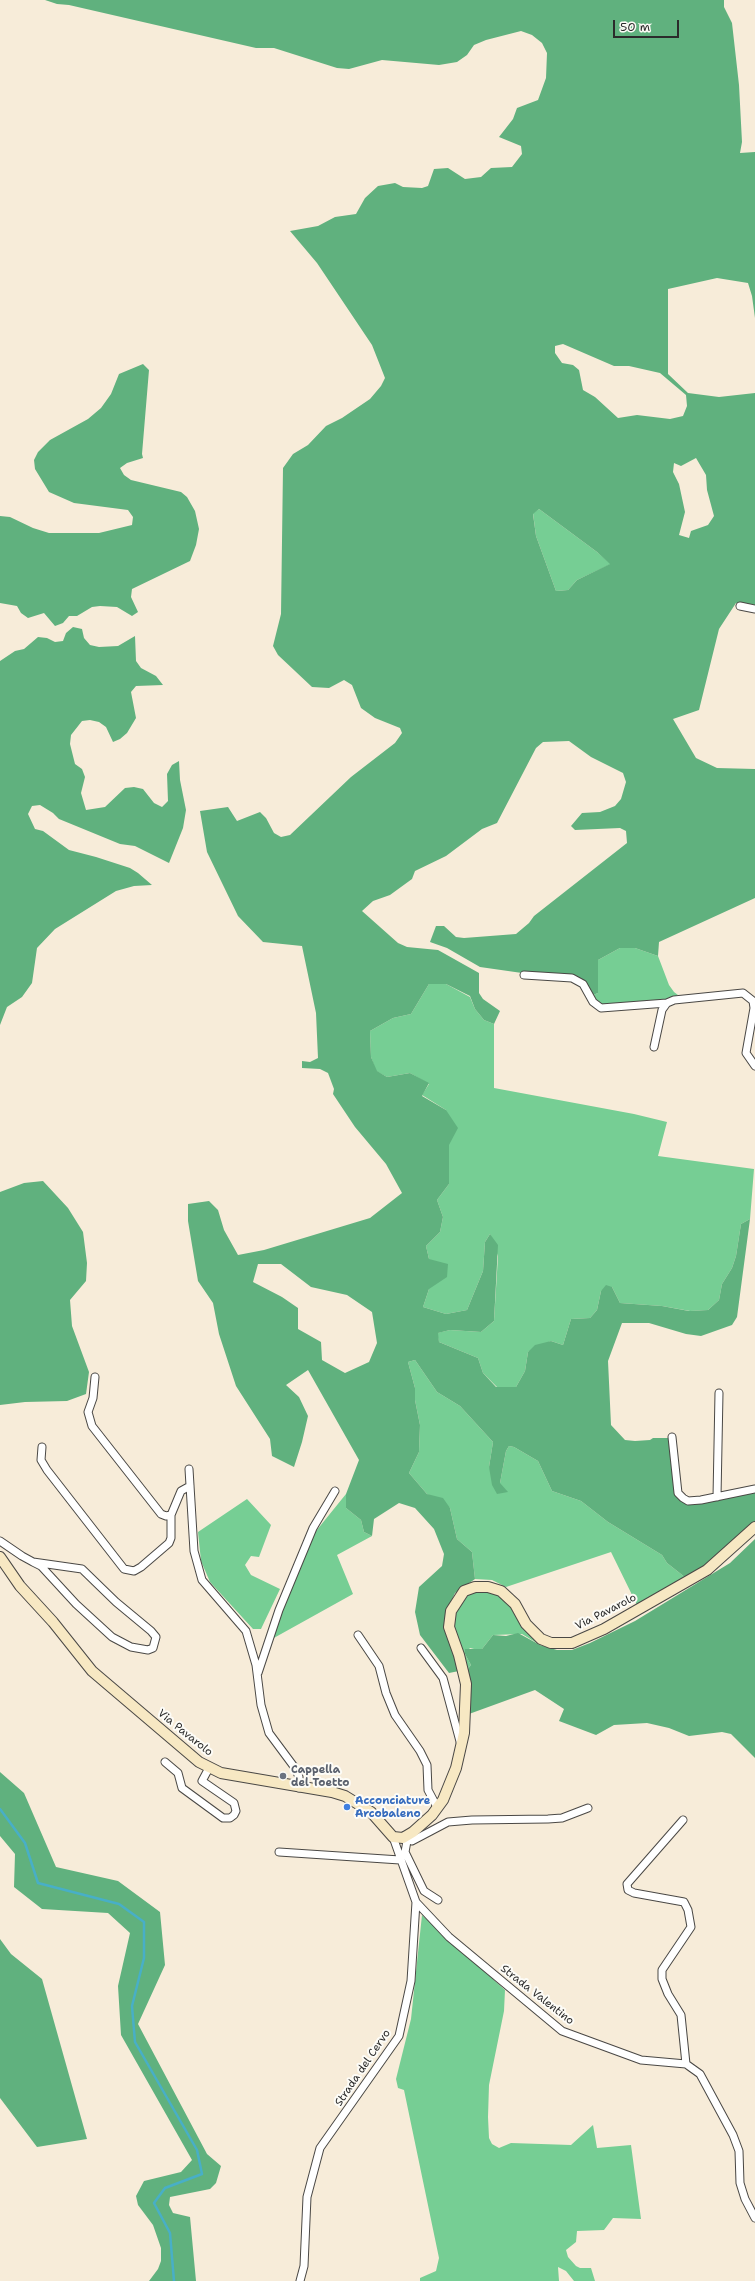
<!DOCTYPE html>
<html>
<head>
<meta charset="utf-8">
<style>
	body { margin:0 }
	#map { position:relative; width:755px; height:2281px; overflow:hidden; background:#f7ecd9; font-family:"Shantell Sans",sans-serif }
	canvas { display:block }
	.scale { position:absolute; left:613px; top:20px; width:66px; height:18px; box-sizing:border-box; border:2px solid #2b2b2b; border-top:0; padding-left:5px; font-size:12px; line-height:14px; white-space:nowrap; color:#2b2b2b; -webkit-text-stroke:3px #fdfcf7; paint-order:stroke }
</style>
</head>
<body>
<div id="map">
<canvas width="755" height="2281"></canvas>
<div class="scale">50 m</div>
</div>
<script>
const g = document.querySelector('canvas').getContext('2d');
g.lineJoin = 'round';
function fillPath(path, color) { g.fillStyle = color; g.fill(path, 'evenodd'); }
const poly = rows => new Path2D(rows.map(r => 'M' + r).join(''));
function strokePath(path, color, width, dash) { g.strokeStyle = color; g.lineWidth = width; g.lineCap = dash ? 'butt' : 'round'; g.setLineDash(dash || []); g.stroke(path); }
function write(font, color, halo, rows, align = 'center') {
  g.font = font + ' "Shantell Sans",sans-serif'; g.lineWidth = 4; g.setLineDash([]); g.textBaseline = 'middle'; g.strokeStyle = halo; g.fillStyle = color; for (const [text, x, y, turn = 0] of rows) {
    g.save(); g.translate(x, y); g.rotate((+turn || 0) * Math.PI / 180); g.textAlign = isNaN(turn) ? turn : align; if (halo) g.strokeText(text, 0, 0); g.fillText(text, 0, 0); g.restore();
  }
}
const green = poly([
	[539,509,597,552,611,564,577,580,568,590,556,591,536,536,533,513],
	[620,948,635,948,658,956,669,985,674,992,678,995,667,1000,603,1005,596,1000,593,995,598,993,598,960],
	[429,984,446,984,470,997,475,1009,484,1020,494,1024,494,1088,634,1114,667,1122,658,1156,754,1169,750,1219,741,1224,736,1256,732,1268,722,1284,719,1300,708,1310,690,1311,662,1306,620,1303,612,1287,601,1291,597,1310,590,1318,571,1319,563,1345,551,1341,528,1352,525,1371,516,1387,497,1387,483,1373,478,1358,439,1342,437,1333,450,1330,481,1332,494,1321,498,1256,490,1234,485,1242,483,1271,467,1310,446,1314,423,1307,429,1289,429,1259,426,1246,440,1232,443,1217,437,1200,449,1184,446,1110,422,1095,429,1084,410,1073,387,1077,376,1071,371,1057,370,1031,393,1018,411,1014],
	[415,1360,437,1392,460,1406,493,1442,489,1467,500,1483,506,1451,509,1446,514,1447,538,1461,552,1491,581,1501,608,1522,662,1555,667,1563,686,1578,637,1605,611,1552,506,1587,492,1580,475,1579,472,1552,457,1539,450,1508,427,1494,409,1473,419,1452,420,1425,415,1400,415,1388,408,1362],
	[346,1494,346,1508,361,1520,364,1532,372,1536,337,1555,353,1594,272,1639,281,1610,312,1536],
	[247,1499,271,1525,259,1557,251,1556,245,1565,251,1575,280,1589,261,1629,253,1629,210,1582,201,1561,198,1532],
	[475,1590,500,1593,541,1642,540,1645,522,1634,493,1635,482,1649,478,1650,470,1648,465,1654,471,1665,467,1670,452,1627,453,1612,465,1594],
	[422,1915,505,1990,504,2011,489,2085,488,2117,489,2138,492,2144,499,2148,511,2143,571,2145,593,2125,597,2148,631,2145,641,2219,613,2218,604,2230,577,2231,576,2242,566,2250,568,2257,576,2266,580,2268,591,2268,595,2281,574,2281,566,2271,558,2267,559,2281,420,2281,420,2278,436,2271,439,2258,404,2090,398,2088,396,2079,411,2019]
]);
const forest = poly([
	[45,0,724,0,724,7,732,23,739,85,742,142,740,153,755,152,755,318,752,296,748,283,717,278,668,289,668,374,688,393,719,397,755,393,755,605,736,603,719,629,699,710,673,719,696,758,717,768,755,769,755,898,659,942,658,956,635,948,620,948,598,960,598,993,593,995,585,982,480,967,447,948,430,942,436,926,444,926,456,937,464,938,516,934,529,923,534,916,627,843,626,831,620,828,575,830,571,826,582,813,600,812,615,806,621,799,626,782,623,773,591,757,569,741,543,742,536,748,497,823,482,829,446,856,415,871,412,879,390,895,373,901,362,911,398,943,407,947,438,950,479,973,479,993,483,999,500,1011,494,1024,484,1020,475,1009,470,996,446,984,429,984,411,1014,393,1018,370,1031,371,1057,377,1071,387,1077,410,1073,429,1083,422,1096,446,1110,458,1128,449,1145,449,1184,437,1200,443,1217,440,1232,426,1246,429,1259,448,1264,447,1277,429,1289,423,1307,446,1314,467,1310,483,1271,485,1242,490,1234,498,1245,494,1321,481,1332,450,1330,438,1333,439,1342,478,1358,483,1373,496,1387,516,1387,525,1371,528,1352,535,1345,551,1341,563,1345,571,1319,590,1318,597,1310,601,1291,606,1285,612,1287,620,1303,662,1306,689,1311,708,1310,719,1300,722,1284,732,1268,736,1256,741,1224,750,1219,737,1317,732,1325,701,1336,686,1334,649,1323,622,1323,608,1361,611,1425,625,1440,635,1441,650,1440,653,1438,670,1438,681,1500,755,1492,755,1522,707,1566,686,1578,667,1563,662,1555,608,1522,581,1501,552,1491,538,1461,514,1447,509,1446,506,1451,500,1483,508,1492,497,1494,492,1485,489,1467,493,1442,460,1406,437,1392,415,1360,408,1362,415,1388,415,1400,420,1425,419,1452,409,1473,427,1494,443,1498,450,1508,457,1539,472,1552,475,1579,455,1593,447,1610,459,1671,449,1673,420,1635,415,1612,419,1587,442,1566,444,1554,434,1529,415,1508,399,1503,374,1519,372,1536,364,1532,361,1520,346,1508,346,1494,359,1460,308,1370,286,1385,299,1397,308,1416,302,1442,294,1467,272,1456,270,1439,236,1386,219,1334,213,1303,198,1281,188,1221,188,1204,209,1201,218,1210,224,1230,238,1255,264,1250,370,1218,402,1193,386,1164,355,1127,333,1094,334,1089,328,1073,320,1069,302,1068,302,1061,310,1062,318,1058,316,1013,302,946,263,942,238,916,207,852,200,811,228,807,237,821,260,812,266,818,274,833,281,837,290,835,351,777,395,743,402,733,400,728,375,718,361,708,352,685,344,680,329,688,312,687,278,655,273,646,281,614,283,468,293,454,308,445,326,426,342,418,370,399,381,386,385,378,372,345,317,263,290,231,318,226,335,217,356,214,365,198,378,186,395,183,403,187,422,188,428,186,434,169,448,168,465,179,481,177,491,168,512,167,522,154,521,146,499,137,513,119,517,108,538,100,546,78,547,53,542,43,532,35,521,31,486,40,474,45,467,55,457,62,439,65,382,60,349,69,337,68,274,48,256,48,69,5,57,4],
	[563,344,614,366,629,366,660,373,686,395,687,406,683,416,670,419,637,415,618,418,595,397,583,390,579,370,573,365,562,363,555,353,555,346],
	[696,458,706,475,707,490,714,516,708,525,691,531,689,538,679,535,685,512,679,484,673,472,674,463,681,466],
	[539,509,597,552,610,564,577,580,568,590,556,591,536,536,533,514],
	[258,1264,281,1264,311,1287,347,1295,372,1312,377,1343,369,1362,345,1373,322,1360,321,1342,298,1329,298,1308,282,1297,253,1282],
	[143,364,149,370,142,454,143,458,127,463,120,468,124,475,131,480,181,492,187,497,195,511,199,529,196,545,190,561,132,589,131,597,138,612,132,616,117,607,100,606,92,607,77,616,69,616,63,623,55,626,44,613,28,618,21,613,17,606,0,603,0,516,10,517,33,528,49,533,99,533,132,525,133,517,128,510,74,503,49,492,35,469,34,460,38,452,50,440,88,419,101,408,111,394,119,374],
	[73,627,82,629,84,638,90,645,99,647,118,646,135,636,136,661,141,668,156,676,163,685,136,686,131,692,136,718,127,733,120,739,113,742,106,727,99,722,90,720,82,721,71,735,70,744,75,764,82,769,85,777,81,793,86,810,105,807,125,788,134,787,143,789,154,803,162,807,168,801,167,774,172,765,179,761,180,780,186,810,183,828,169,863,135,846,120,844,59,819,53,813,40,805,32,806,28,814,35,829,43,831,69,850,96,857,130,868,138,873,152,885,134,886,116,891,55,929,37,948,32,983,22,997,7,1007,0,1025,0,661,15,651,24,649,38,637,47,638,55,642,63,641,66,633],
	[43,1181,68,1208,83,1232,87,1263,86,1281,70,1300,72,1326,89,1372,86,1394,67,1401,25,1402,0,1405,0,1192,24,1183],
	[755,1539,755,1758,731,1734,722,1732,689,1736,669,1728,647,1723,614,1725,596,1735,559,1721,564,1709,535,1690,469,1714,467,1670,471,1665,465,1654,465,1649,482,1649,493,1635,506,1636,518,1633,540,1645,557,1650,572,1650,590,1643,635,1621,730,1563],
	[0,1772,24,1793,56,1867,118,1881,160,1912,165,1965,138,2024,207,2154,221,2166,216,2183,210,2189,170,2197,169,2205,173,2213,190,2217,196,2281,149,2281,158,2269,161,2261,161,2248,153,2225,138,2205,136,2196,144,2181,181,2172,192,2160,121,2035,118,1986,130,1933,108,1913,42,1909,14,1887,15,1854,0,1836],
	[0,1939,11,1954,42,1979,87,2139,37,2147,0,2098]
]);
const stream = poly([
	[0,1809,25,1843,38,1883,119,1904,144,1922,144,1958,132,2006,135,2042,197,2150,202,2174,165,2188,154,2203,170,2233,174,2281]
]);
const street = poly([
	[740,606,755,609],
	[524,975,572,978,583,984,593,1002,601,1008,667,1003],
	[654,1047,662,1010,667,1003,674,1000,743,993,753,1001,754,1008,746,1053,755,1066],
	[95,1377,93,1398,88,1412,92,1426,161,1514,166,1516,171,1515,181,1491,190,1486],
	[672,1437,678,1493,683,1498,688,1501,701,1500,755,1489],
	[42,1447,41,1460,47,1470,124,1569,134,1571,141,1567,169,1543,171,1538,171,1515],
	[189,1469,194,1551,202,1580,246,1631,256,1665,261,1705,269,1733,295,1768,299,1777,299,1788],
	[717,1497,719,1393],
	[0,1541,22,1556,33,1562,41,1566,76,1604,112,1637,131,1647,148,1650,153,1648,156,1637,151,1631,116,1602,82,1569,33,1562],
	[358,1635,379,1666,386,1693,395,1715,420,1751,427,1765,428,1790,437,1807],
	[421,1648,443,1678,461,1745],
	[258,1673,279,1610,313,1528,335,1491],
	[165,1762,178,1773,182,1788,223,1818,230,1818,234,1815,236,1811,234,1803,202,1781,209,1768],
	[683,1820,627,1884,628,1890,634,1893,684,1902,688,1910,691,1927,662,1970,662,1979,668,1994,681,2015,686,2064],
	[403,1838,412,1841,448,1822,472,1820,548,1819,562,1818,588,1808],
	[407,1841,405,1852,424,1891,438,1900],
	[279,1852,400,1860],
	[416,1902,449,1937,562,2031,641,2060,686,2064,700,2074,733,2135,739,2151,740,2183,745,2199,755,2218],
	[300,2281,304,2266,307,2197,320,2148,399,2036,411,1981,416,1902,393,1837]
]);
const secondary = poly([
	[0,1557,20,1586,53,1622,92,1671,199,1762,221,1773,332,1792,345,1796,371,1812,393,1837,403,1838,413,1832,432,1815,443,1800,456,1768,464,1733,466,1684,459,1655,449,1627,451,1611,464,1591,475,1587,488,1587,501,1591,515,1604,526,1624,541,1639,551,1643,572,1643,604,1629,707,1570,755,1527]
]);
const markers = [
	[283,1776,4,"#6b7280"],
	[347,1807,4,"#3f7fe0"]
];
const streetNames = [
	["Via Pavarolo",606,1612,-27],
	["Via Pavarolo",185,1733,39],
	["Strada Valentino",537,1995,38],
	["Strada del Cervo",363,2068,-56]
];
const worshipNames = [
	["Cappella",291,1770],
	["del Toetto",291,1783]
];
const shopNames = [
	["Acconciature",355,1801],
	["Arcobaleno",355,1814]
];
fillPath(green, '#76ce94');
fillPath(forest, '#60b17e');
strokePath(stream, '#48afc7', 2.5);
strokePath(street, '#4a4845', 9);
strokePath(secondary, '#4a4845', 12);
strokePath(street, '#fff', 7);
strokePath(secondary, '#f7e8c3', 10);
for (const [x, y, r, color] of markers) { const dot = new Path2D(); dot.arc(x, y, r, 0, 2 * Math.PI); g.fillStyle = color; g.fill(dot); strokePath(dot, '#fdfcf7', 1.5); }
write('11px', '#2b2b2b', '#fdfcf7', streetNames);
write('bold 11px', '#5b616d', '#fdfcf7', worshipNames, 'left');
write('bold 11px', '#366cbe', '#fdfcf7', shopNames, 'left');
</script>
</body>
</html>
